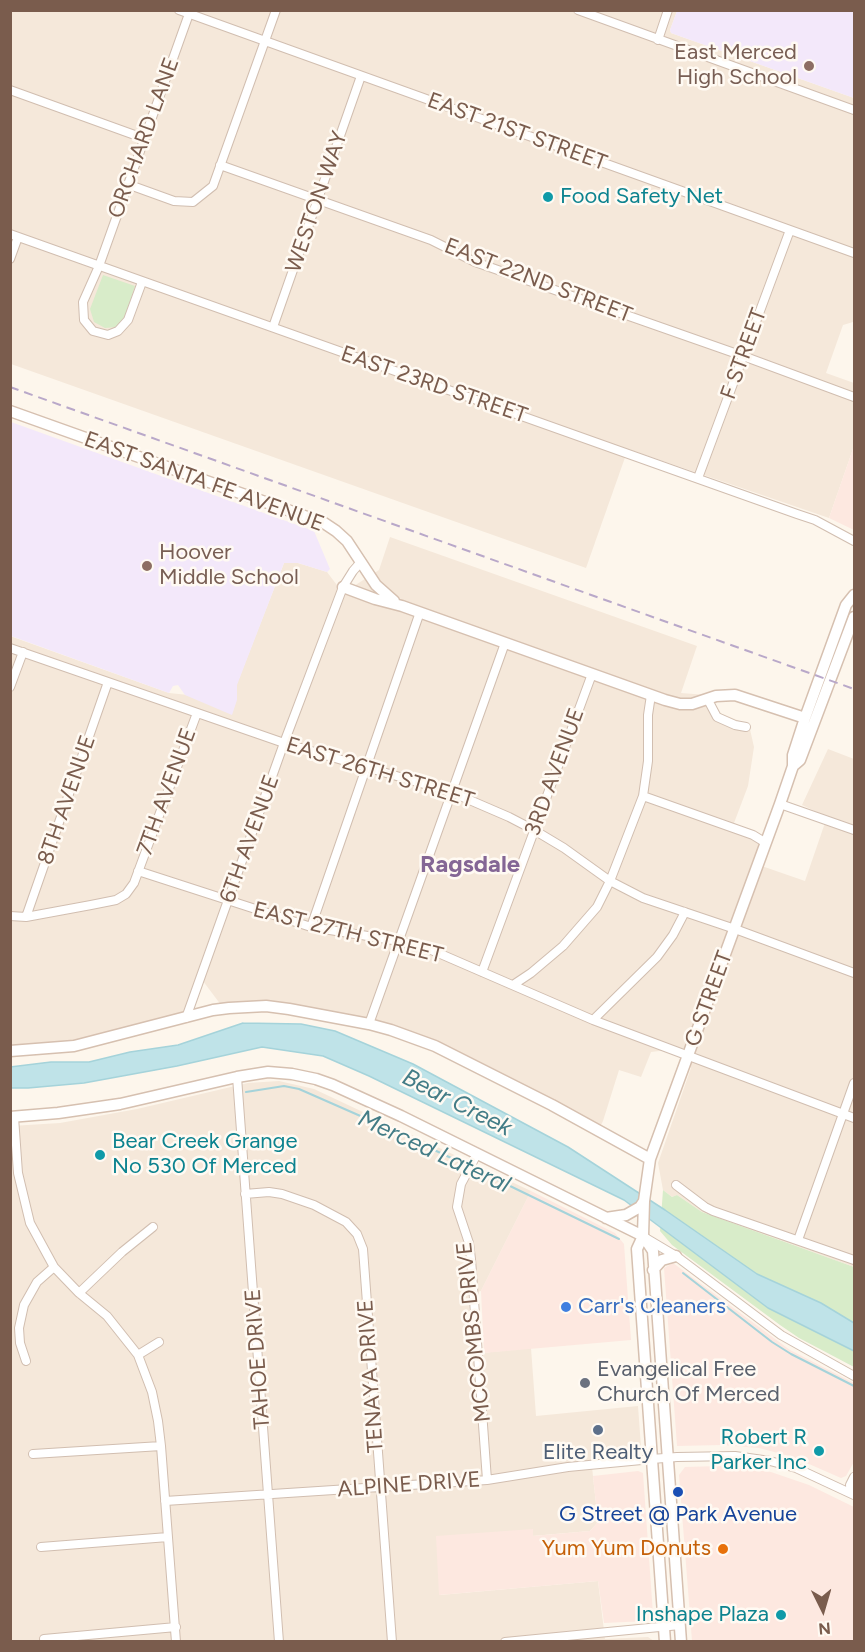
<!DOCTYPE html>
<html>
<head>
<meta charset="utf-8">
<style>
	body { margin:0 }
	#map { position:relative; width:865px; height:1652px; overflow:hidden; background:#fdf6ec; font-family:Figtree,sans-serif }
	canvas { display:block }
	.frame { position:absolute; inset:0; border:12px solid #7a5c4d; pointer-events:none }
	.north { position:absolute; left:793px; top:1580px; width:60px; height:60px; -webkit-text-stroke:4px #fffaf3; paint-order:stroke; rotate:175deg; font-size:16px; font-weight:700; line-height:24px; text-align:center; color:#7a5c4d }
	.north::after { content:''; display:block; margin:auto; width:21px; height:27px; background:#7a5c4d; clip-path:polygon(50% 0,100% 100%,50% 72%,0 100%) }
</style>
</head>
<body>
<div id="map">
<canvas width="865" height="1652"></canvas>
<div class="frame"></div>
<div class="north">N</div>
</div>
<script>
const g = document.querySelector('canvas').getContext('2d');
g.lineJoin = 'round';
function fillPath(path, color) { g.fillStyle = color; g.fill(path, 'evenodd'); }
const poly = rows => new Path2D(rows.map(r => 'M' + r).join(''));
function strokePath(path, color, width, dash) { g.strokeStyle = color; g.lineWidth = width; g.lineCap = dash ? 'butt' : 'round'; g.setLineDash(dash || []); g.stroke(path); }
function write(font, color, halo, rows, align = 'center') {
  g.font = font + ' Figtree,sans-serif'; g.lineWidth = 5; g.setLineDash([]); g.textBaseline = 'middle'; g.strokeStyle = halo; g.fillStyle = color; for (const [text, x, y, turn = 0] of rows) {
    g.save(); g.translate(x, y); g.rotate((+turn || 0) * Math.PI / 180); g.textAlign = isNaN(turn) ? turn : align; if (halo) g.strokeText(text, 0, 0); g.fillText(text, 0, 0); g.restore();
  }
}
const residential = poly([
	[10,11,677,11,670,30,671,33,854,98,854,318,853,322,843,325,826,373,854,383,854,446,829,518,628,449,586,568,11,364],
	[390,537,697,646,681,693,707,695,718,712,749,725,754,747,748,786,734,823,762,836,753,863,805,881,827,817,802,805,828,749,854,759,854,1267,702,1212,677,1195,672,1197,663,1190,658,1163,691,1068,684,1048,651,1052,641,1077,619,1070,603,1121,599,1129,418,1042,307,1009,221,1005,203,981,191,1013,74,1041,11,1046,10,636,169,693,237,700,236,686,284,563,298,563,327,572,343,593,379,570],
	[279,1081,314,1089,531,1191,481,1291,468,1294,472,1354,531,1348,536,1416,638,1406,641,1447,636,1453,591,1458,598,1522,590,1531,532,1536,533,1529,440,1595,598,1581,605,1639,648,1637,654,1641,11,1642,11,1126,60,1123,137,1109,248,1083]
]);
const commercial = poly([
	[854,446,854,530,829,518],
	[531,1191,615,1233,624,1244,631,1340,484,1353,481,1291],
	[673,1263,790,1350,854,1383,854,1462,846,1476,841,1478,793,1457,759,1448,722,1445,677,1446,664,1268],
	[721,1466,771,1472,809,1485,854,1507,854,1641,692,1641,679,1475,685,1467],
	[638,1471,643,1473,653,1614,647,1621,604,1623,598,1581,439,1595,436,1536,533,1529,533,1536,590,1531,598,1522,593,1476]
]);
const education = poly([
	[677,11,854,11,854,98,671,33,670,30],
	[11,422,314,531,330,569,327,572,298,563,284,563,237,685,237,700,232,715,185,695,178,685,173,686,169,693,11,636]
]);
const green = poly([
	[103,275,135,286,124,320,117,327,105,328,94,322,90,309],
	[663,1190,672,1197,677,1195,702,1212,854,1267,854,1367,799,1338,780,1325,672,1245,660,1231]
]);
const water = poly([
	[243,1023,301,1024,335,1031,413,1064,568,1147,665,1210,757,1274,821,1303,854,1323,854,1351,768,1308,624,1200,369,1076,323,1056,262,1047,177,1066,84,1083,28,1088,11,1088,10,1067,51,1062,89,1062,130,1052,178,1045,243,1023]
]);
const stream = poly([
	[246,1092,284,1086,299,1089,390,1129,468,1166],
	[473,1168,619,1239],
	[683,1273,772,1342,791,1354,854,1386]
]);
const street = poly([
	[179,10,854,253],
	[578,10,854,110],
	[658,40,668,10],
	[10,90,143,138],
	[220,165,431,240,475,262,743,356,854,397],
	[127,184,174,201,193,202,213,186,276,10],
	[10,234,797,514,815,520,854,541],
	[10,259,18,237],
	[142,282,128,320,118,331,108,335,93,331,84,320,83,302,99,266,190,11],
	[273,327,361,76],
	[698,478,790,230],
	[10,648,284,743,451,792,509,817,534,830,564,848,610,881,643,898,735,929,854,973],
	[10,687,23,652],
	[708,700,717,717,735,725,746,727],
	[643,796,753,835,766,843],
	[780,804,854,830],
	[138,871,311,927,399,941,429,949,593,1020,854,1118],
	[10,916,26,917,91,905,116,900,126,894,134,883,197,713],
	[26,917,108,682],
	[311,927,420,612],
	[482,972,592,674],
	[513,985,531,973,563,946,597,907,610,881,643,796,648,761,648,715,651,695],
	[186,1018,284,743,343,587,353,571,360,563],
	[593,1020,657,957,673,935,685,912],
	[369,1024,505,643],
	[237,1077,279,1642],
	[14,1117,18,1173,30,1223,54,1267,79,1293,107,1316,138,1355,152,1392,158,1421,161,1446,176,1642],
	[477,1154,461,1184,457,1207,469,1243,471,1259,487,1480],
	[676,1185,705,1207,713,1211,854,1260],
	[245,1194,269,1192,282,1194,314,1205,346,1222,357,1234,363,1249,392,1642],
	[644,1237,676,1256,781,1335,854,1376],
	[798,1240,854,1083],
	[79,1293,122,1252,153,1227],
	[138,1355,159,1342],
	[26,1361,20,1343,19,1328,24,1305,37,1282,54,1267],
	[33,1454,161,1446],
	[853,1493,851,1493,850,1485,854,1477],
	[165,1501,487,1480,568,1467,652,1459,677,1457,735,1456,770,1461,796,1468,854,1495],
	[41,1547,168,1537],
	[44,1639,176,1627],
	[505,1642,680,1625]
]);
const secondary = poly([
	[10,411,324,523,336,531,347,541,376,585,394,601],
	[343,587,375,599,402,606,665,700,680,704,692,704,716,696,735,695,805,718],
	[793,766,800,760,854,617],
	[10,1051,74,1046,213,1010,229,1008,266,1006,289,1009,369,1024,391,1030,435,1046,552,1105,650,1159],
	[10,1117,58,1113,120,1104,237,1077,268,1072,292,1074,316,1079,333,1085,401,1116,643,1236],
	[606,1218,626,1215,640,1207,644,1201],
	[643,1236,653,1251,681,1642],
	[653,1270,662,1260,676,1256],
	[665,1642,637,1249,643,1236,644,1201,650,1159,780,804,793,766,793,755,805,718,846,605,854,595]
]);
const rail = poly([
	[10,387,854,689]
]);
const markers = [
	[809,66,6,"#8d6e63"],
	[548,197,6,"#0f9aa8"],
	[147,566,6,"#8d6e63"],
	[100,1155,6,"#0f9aa8"],
	[566,1307,6,"#3f7fe0"],
	[585,1383,6,"#6b7280"],
	[598,1430,6,"#5c6f8a"],
	[819,1451,6,"#0f9aa8"],
	[678,1492,6,"#1a4fb4"],
	[723,1549,6,"#e8710a"],
	[781,1615,6,"#0f9aa8"]
];
const educationNames = [
	["East Merced",797,53],
	["High School",797,78],
	["Hoover",159,553,"left"],
	["Middle School",159,578,"left"]
];
const streetNames = [
	["EAST 21ST STREET",517,132,20],
	["ORCHARD LANE",144,138,-70],
	["WESTON WAY",317,202,-71],
	["EAST 22ND STREET",538,281,21],
	["F STREET",744,354,-70],
	["EAST 23RD STREET",434,385,19],
	["EAST SANTA FE AVENUE",204,482,20],
	["3RD AVENUE",555,772,-70],
	["EAST 26TH STREET",380,773,17],
	["7TH AVENUE",167,792,-70],
	["8TH AVENUE",67,800,-71],
	["6TH AVENUE",250,839,-70],
	["EAST 27TH STREET",348,933,14],
	["G STREET",709,999,-70],
	["MCCOMBS DRIVE",474,1332,-96],
	["TAHOE DRIVE",258,1359,-94],
	["TENAYA DRIVE",371,1376,-94],
	["ALPINE DRIVE",409,1485,-4]
];
const cultureNames = [
	["Food Safety Net",560,197],
	["Bear Creek Grange",112,1142],
	["No 530 Of Merced",112,1167],
	["Robert R",807,1438,"right"],
	["Parker Inc",807,1463,"right"],
	["Inshape Plaza",769,1615,"right"]
];
const shopNames = [
	["Carr's Cleaners",578,1307]
];
const worshipNames = [
	["Evangelical Free",597,1370],
	["Church Of Merced",597,1395]
];
const serviceNames = [
	["Elite Realty",598,1453]
];
const transitNames = [
	["G Street @ Park Avenue",678,1515]
];
const foodNames = [
	["Yum Yum Donuts",711,1549]
];
const neighbourhoodNames = [
	["Ragsdale",470,865]
];
const waterNames = [
	["Bear Creek",457,1103,27],
	["Merced Lateral",434,1152,25]
];
fillPath(residential, '#f5e8da');
fillPath(commercial, '#fde8e0');
fillPath(education, '#f3e8fa');
fillPath(green, '#d8ecc9');
fillPath(water, '#bfe3e8');
strokePath(water, '#a5d3da', 1.5);
strokePath(stream, '#a5d3da', 2);
strokePath(street, '#d1beb0', 10);
strokePath(secondary, '#d6c0b0', 13);
strokePath(street, '#fff', 8);
strokePath(secondary, '#fff', 10);
strokePath(rail, '#b9a8c9', 2, [9, 6]);
for (const [x, y, r, color] of markers) { const dot = new Path2D(); dot.arc(x, y, r, 0, 2 * Math.PI); g.fillStyle = color; g.fill(dot); strokePath(dot, '#fffaf3', 2); }
write('22px', '#785e54', '#fffaf3', educationNames, 'right');
write('22px', '#7a5c4d', '#fffaf3', streetNames);
write('22px', '#0d838f', '#fffaf3', cultureNames, 'left');
write('22px', '#366cbe', '#fffaf3', shopNames, 'left');
write('22px', '#5b616d', '#fffaf3', worshipNames, 'left');
write('22px', '#4e5e75', '#fffaf3', serviceNames);
write('22px', '#164399', '#fffaf3', transitNames);
write('22px', '#c56008', '#fffaf3', foodNames, 'right');
write('bold 24px', '#846695', '#fffaf3', neighbourhoodNames);
write('italic 24px', '#437c86', '#fffaf3', waterNames);
</script>
</body>
</html>
